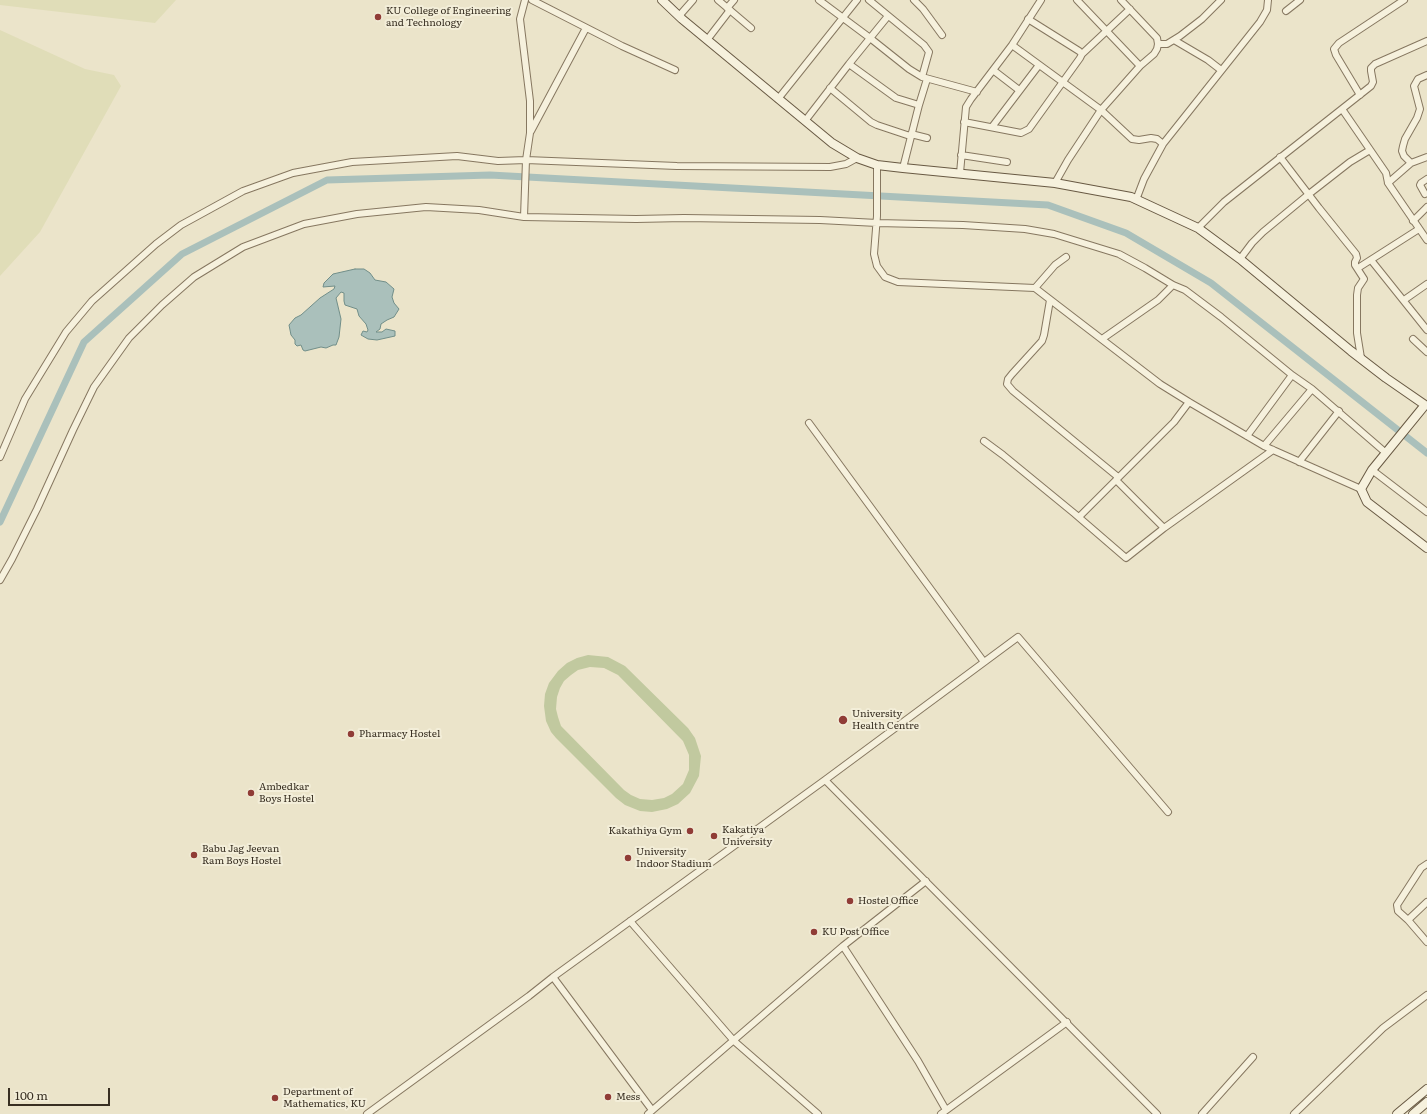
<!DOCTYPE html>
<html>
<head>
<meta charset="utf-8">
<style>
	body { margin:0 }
	#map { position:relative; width:1427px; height:1114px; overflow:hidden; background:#ebe4ca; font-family:Literata,serif }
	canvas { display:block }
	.scale { position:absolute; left:8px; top:1088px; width:102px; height:18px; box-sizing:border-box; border:2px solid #382f22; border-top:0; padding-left:5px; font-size:12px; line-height:14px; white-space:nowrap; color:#382f22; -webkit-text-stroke:3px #f3eed9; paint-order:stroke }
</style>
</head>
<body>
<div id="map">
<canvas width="1427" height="1114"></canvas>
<div class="scale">100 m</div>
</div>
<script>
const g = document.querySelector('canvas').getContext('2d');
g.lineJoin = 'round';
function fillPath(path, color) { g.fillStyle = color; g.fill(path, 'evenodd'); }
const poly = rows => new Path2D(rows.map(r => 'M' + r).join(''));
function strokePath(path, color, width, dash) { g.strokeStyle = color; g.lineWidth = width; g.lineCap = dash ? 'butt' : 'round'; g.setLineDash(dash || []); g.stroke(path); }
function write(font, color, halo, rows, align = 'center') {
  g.font = font + ' Literata,serif'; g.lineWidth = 4; g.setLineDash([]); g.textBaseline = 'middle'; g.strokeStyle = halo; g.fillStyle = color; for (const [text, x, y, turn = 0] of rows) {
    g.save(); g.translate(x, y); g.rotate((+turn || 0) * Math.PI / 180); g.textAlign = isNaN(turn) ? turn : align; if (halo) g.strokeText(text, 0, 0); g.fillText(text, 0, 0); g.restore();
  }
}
const farmland = poly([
	[0,0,176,0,155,23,0,5],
	[0,30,85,69,114,75,121,86,40,232,0,276]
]);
const green = poly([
	[588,655,608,657,625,666,688,728,695,738,701,756,699,776,690,793,678,804,667,809,652,812,640,811,625,805,616,798,556,738,551,732,546,721,544,706,545,694,549,683,558,671,567,663,577,658],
	[590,667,604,668,618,675,683,741,689,755,689,770,683,784,672,794,664,798,652,800,640,799,631,795,624,790,561,726,558,717,556,709,557,697,560,688,564,681,571,675,578,670]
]);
const water = poly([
	[355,269,364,269,370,273,375,280,386,282,394,289,392,297,394,303,399,309,394,317,387,320,381,324,380,329,376,332,382,332,386,329,395,331,395,336,377,340,368,339,361,335,363,331,367,332,368,330,366,324,359,316,357,309,345,305,344,301,344,293,341,292,336,298,341,319,339,337,336,345,333,345,326,348,321,347,305,351,303,350,301,345,297,346,295,344,295,340,291,335,289,325,295,318,301,315,320,298,334,289,335,286,323,287,324,283,333,274,355,269]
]);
const canal = poly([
	[0,522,84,342,182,254,327,180,490,175,1048,205,1126,233,1211,283,1427,453]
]);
const street = poly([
	[532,0,622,46,675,70],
	[718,0,751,28],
	[819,0,870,38,909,69,922,77,977,92],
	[869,0,924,45,929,52,922,77],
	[914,0,923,9,942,35],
	[1077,0,1140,66],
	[727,8,734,0],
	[1286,11,1300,0],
	[679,16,693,0],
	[707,40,730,10],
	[1174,40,1208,60,1221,70],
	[1158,44,1167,44,1180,36,1202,19,1221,0],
	[1012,45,1101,110,1132,139,1139,140,1151,138,1157,139,1163,144],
	[1082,54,1130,9],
	[849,64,896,98,919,105],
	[993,70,1019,90],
	[830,88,871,122,877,125,910,136],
	[1360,95,1336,55,1334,49,1339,43,1404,0],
	[778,99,857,0],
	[1342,109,1386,173,1388,183,1427,240],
	[805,121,849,64,888,16],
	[964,122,1021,133,1029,129,1080,58,1082,54,1079,51,1028,19],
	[992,127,1039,65],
	[531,131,586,28],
	[911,134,927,138],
	[961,155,1007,162],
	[1280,157,1319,208,1356,254,1357,258,1355,262,1355,265,1364,279,1358,288,1357,295,1357,333,1361,358],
	[1411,163,1404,156,1402,151,1403,146,1405,139,1417,118,1420,109,1414,86,1418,79,1427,75],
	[877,165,877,216,874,254,877,266,885,277,898,282,1035,288,1160,384,1189,402,1264,446,1361,489],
	[903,168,919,105,927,79],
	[960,173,966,107,971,99,1012,45,1041,0],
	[1055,183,1068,160,1101,110,1140,66,1154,54,1157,49,1158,44,1157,38,1121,0],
	[1388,183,1411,163,1427,157],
	[1425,194,1420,185,1421,183,1427,179],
	[1136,200,1144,179,1163,144,1260,22,1267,10,1268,0],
	[524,217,526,160,530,133,530,101,520,19,525,0],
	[1413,221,1427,207],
	[1198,228,1224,202,1371,86,1373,82,1371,71,1371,68,1375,64,1427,41],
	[1240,259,1252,243,1263,232,1309,194,1350,162,1370,150],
	[1371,260,1427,330],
	[1358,268,1419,229],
	[1035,288,1055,265,1066,257],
	[1050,300,1044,335,1042,341,1012,374,1008,379,1007,384,1013,391,1118,477],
	[1404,300,1427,284],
	[1102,339,1158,300,1173,285],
	[1413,339,1427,352],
	[809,423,984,662],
	[1247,436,1292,375,1312,389,1386,453],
	[984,441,1003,455,1075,514,1126,558,1164,528,1273,450],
	[1264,446,1312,389],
	[0,457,25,399,66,332,92,301,156,244,181,225,243,191,293,173,352,162,457,156,498,161,526,160,677,166,830,167,846,164,857,158],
	[1299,462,1339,411],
	[1372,470,1427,512],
	[1116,480,1164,528],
	[1079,517,1174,422,1189,402],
	[0,580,12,559,37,509,73,430,94,387,129,338,162,305,194,277,243,247,304,224,357,214,426,207,479,210,524,217,636,219,684,218,820,220,877,223,963,225,1025,229,1054,234,1119,254,1145,268,1173,285,1185,290,1221,317,1292,375],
	[825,780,1157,1114],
	[1427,902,1408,920,1427,942],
	[1408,920,1398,911,1397,905,1421,868,1427,864],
	[630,921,734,1041,818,1114],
	[843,946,918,1061,946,1110],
	[553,977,652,1110],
	[367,1114,529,996,553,977,825,780,1018,637,1168,812],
	[648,1114,843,946,926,881],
	[941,1114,1067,1022],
	[1202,1114,1253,1057],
	[1294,1114,1383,1028,1427,995]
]);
const secondary = poly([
	[662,0,682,19,832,143,857,158,877,165,903,168,1055,183,1131,197,1198,228,1240,259,1351,351,1386,378,1425,405,1372,470,1361,489,1367,502,1427,548],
	[1397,1114,1427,1089],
	[1413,1114,1427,1102]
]);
const markers = [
	[378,17,4,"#903c36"],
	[843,720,5,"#903c36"],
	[351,734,4,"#903c36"],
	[251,793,4,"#903c36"],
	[690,831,4,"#903c36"],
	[714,836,4,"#903c36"],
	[194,855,4,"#903c36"],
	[628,858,4,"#903c36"],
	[850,901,4,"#903c36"],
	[814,932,4,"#903c36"],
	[608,1097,4,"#903c36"],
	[275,1098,4,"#903c36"]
];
const poiNames = [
	["KU College of Engineering",386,11],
	["and Technology",386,23],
	["University",852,714],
	["Health Centre",852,726],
	["Pharmacy Hostel",359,734],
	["Ambedkar",259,787],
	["Boys Hostel",259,799],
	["Kakatiya",722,830],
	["University",722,842],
	["Kakathiya Gym",682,831,"right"],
	["Babu Jag Jeevan",202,849],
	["Ram Boys Hostel",202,861],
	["University",636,852],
	["Indoor Stadium",636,864],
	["Hostel Office",858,901],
	["KU Post Office",822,932],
	["Department of",283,1092],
	["Mathematics, KU",283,1104],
	["Mess",616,1097]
];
fillPath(farmland, '#e0ddb8');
fillPath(green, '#c1c99f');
fillPath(water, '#aac0bb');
strokePath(water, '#718e89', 1);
strokePath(canal, '#aac0bb', 7);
strokePath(street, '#867760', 8);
strokePath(secondary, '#685943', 10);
strokePath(street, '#f6f1dd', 6);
strokePath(secondary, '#f6f1dd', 8);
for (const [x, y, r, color] of markers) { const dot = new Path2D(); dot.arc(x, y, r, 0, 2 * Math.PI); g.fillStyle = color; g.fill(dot); strokePath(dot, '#f3eed9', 1.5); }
write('10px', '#382f22', '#f3eed9', poiNames, 'left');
</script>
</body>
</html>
